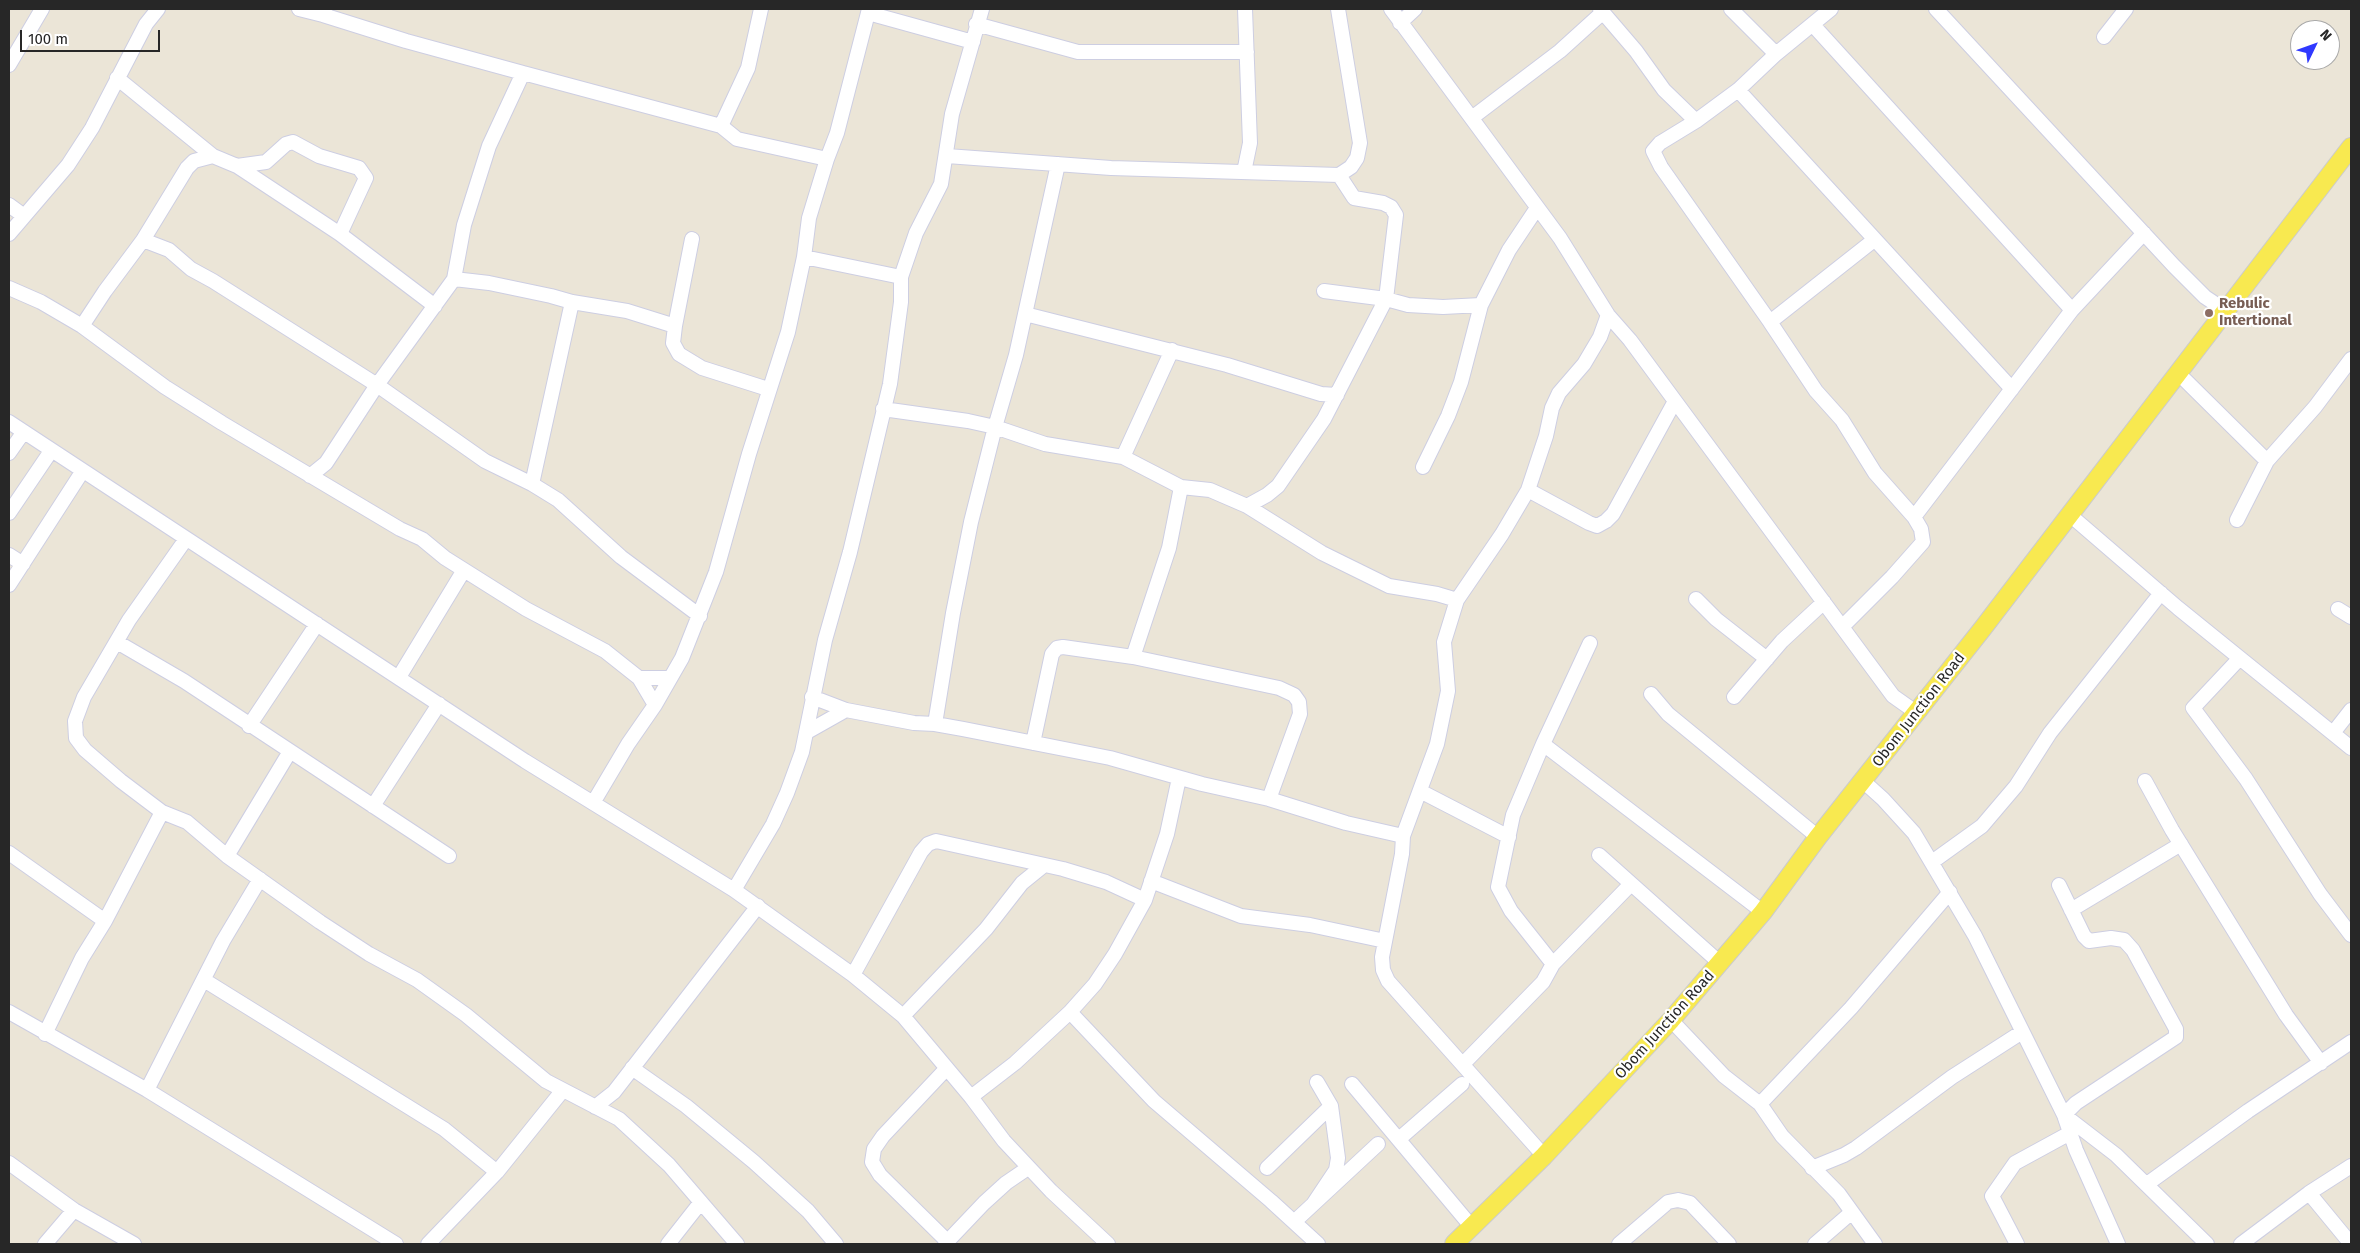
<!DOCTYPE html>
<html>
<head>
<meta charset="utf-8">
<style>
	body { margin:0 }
	#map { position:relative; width:2360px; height:1253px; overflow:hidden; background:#ebe5d7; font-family:"Fira Sans",sans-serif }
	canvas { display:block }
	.frame { position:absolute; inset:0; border:10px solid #272727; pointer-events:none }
	.north { position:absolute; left:2290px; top:20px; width:50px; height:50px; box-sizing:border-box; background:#fff; border:1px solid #a9a9a9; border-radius:50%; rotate:48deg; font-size:14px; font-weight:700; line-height:20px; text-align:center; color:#272727 }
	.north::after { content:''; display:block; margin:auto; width:18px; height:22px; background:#3039ff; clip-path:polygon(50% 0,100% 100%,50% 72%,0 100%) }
	.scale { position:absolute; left:20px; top:30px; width:140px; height:22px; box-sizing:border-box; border:2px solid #272727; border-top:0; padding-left:6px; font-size:15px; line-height:18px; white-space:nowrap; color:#272727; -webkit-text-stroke:4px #fff; paint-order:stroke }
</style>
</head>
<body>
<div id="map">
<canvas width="2360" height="1253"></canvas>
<div class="frame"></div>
<div class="north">N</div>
<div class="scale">100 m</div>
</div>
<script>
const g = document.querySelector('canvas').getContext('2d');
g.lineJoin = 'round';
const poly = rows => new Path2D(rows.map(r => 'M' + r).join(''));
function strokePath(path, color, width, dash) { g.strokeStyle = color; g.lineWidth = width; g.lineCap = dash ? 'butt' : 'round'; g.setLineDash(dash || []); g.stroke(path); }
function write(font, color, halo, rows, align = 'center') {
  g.font = font + ' "Fira Sans",sans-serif'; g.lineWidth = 4.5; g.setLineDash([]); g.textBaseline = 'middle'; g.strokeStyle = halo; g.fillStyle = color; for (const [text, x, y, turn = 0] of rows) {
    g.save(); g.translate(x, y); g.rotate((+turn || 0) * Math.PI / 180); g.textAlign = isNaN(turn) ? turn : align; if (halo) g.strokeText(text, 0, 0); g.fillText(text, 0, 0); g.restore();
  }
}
const minor = poly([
	[299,9,323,15,325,9],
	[1391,9,1560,238,1608,315,1630,340,1893,696,1917,713],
	[1600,9,1636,51,1664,90,1696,121],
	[1731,9,1776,54],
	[1831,9,1776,54,1738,90,1696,121,1660,143,1653,151,1661,167,1770,322,1816,391,1842,420,1875,473,1914,517,1921,529,1923,542,1892,577,1843,626],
	[1936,9,2174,266,2205,297,2226,311],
	[868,13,973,42],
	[323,15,406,41,523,73],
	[1400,23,1415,9],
	[976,24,1078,52,1247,52],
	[1813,25,2072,310],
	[2104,37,2126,9],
	[9,65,42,9],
	[117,78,213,156],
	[1738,90,2012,389],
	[1473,117,1560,51,1602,13],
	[721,126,748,68,761,9],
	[947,156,1111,168,1339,175,1351,167,1357,158,1360,143,1338,9],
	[237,166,266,162,286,144,293,142,319,156,359,168,366,178,340,234],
	[1244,172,1250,143,1245,9],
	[9,205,24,216],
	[9,234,68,165,92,128,146,24,158,9],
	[692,239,675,326,673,343,679,354,702,368,768,389],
	[143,240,169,250,191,269,213,281,377,385,326,463,310,476],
	[804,257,901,277],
	[454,279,489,283,551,296,572,302,627,311,675,326],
	[9,288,41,302,82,326,105,291,143,240,187,168,194,161,213,156,237,166,340,234,435,306],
	[1324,291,1386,299,1408,305,1443,307,1481,305],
	[1025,314,1227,365,1321,394,1337,395],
	[1770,322,1874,240],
	[82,326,165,387,222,423,400,529,422,539,445,558,526,609,605,651,639,678,655,705],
	[2178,373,2267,461],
	[883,409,968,421,995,427,1045,444,1123,457,1181,487,1210,490,1247,506,1322,553,1389,586,1437,594,1457,600],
	[9,422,525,761,734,890,853,975,903,1016,971,1097,1004,1141,1051,1191,1108,1244],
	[9,453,23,433],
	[1123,457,1172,350],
	[1423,467,1448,416,1461,382,1481,305,1509,250,1537,208],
	[532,484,572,302],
	[1528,490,1589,523,1597,526,1606,521,1613,514,1675,401],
	[1247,506,1267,495,1278,486,1324,419,1386,299,1396,215,1391,207,1383,203,1354,198,1339,175],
	[9,513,51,451],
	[2070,515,2178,608,2351,748],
	[1914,517,2072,310,2144,233],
	[2237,520,2267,461,2315,407,2351,359],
	[186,539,129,620,84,697,75,721,76,738,85,750,121,781,162,812,187,822,227,856,320,922,369,954,417,980,466,1015,546,1081,619,1119,669,1165,737,1244],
	[9,555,23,564],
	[9,585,82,472],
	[1696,599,1716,619,1767,659],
	[2338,609,2351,617],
	[700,616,621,557,558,500,532,484,485,461,377,385,454,279,464,225,489,146,523,73,721,126,737,139,827,159,837,133,869,9],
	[117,642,184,681,449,856],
	[1133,657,1169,548,1181,487],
	[2239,659,2193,708,2246,779,2320,894,2351,935],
	[399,677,464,570],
	[639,678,670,678],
	[1651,694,1668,714,1818,837],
	[812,697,846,710,914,723,935,724,963,729,1110,758,1202,784,1269,799,1346,823,1403,836],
	[1734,697,1782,641,1824,602],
	[935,724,953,613,971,522,995,427,1016,355,1058,164],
	[249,726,317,624],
	[807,732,846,710],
	[2333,733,2351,710],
	[1033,743,1052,654,1057,648,1063,647,1133,657,1279,688,1294,695,1299,702,1300,714,1269,799],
	[1543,744,1763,912],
	[1863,781,1883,799,1914,833,1975,936,2064,1115,2076,1150,2118,1244],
	[2145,781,2172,830,2286,1015,2321,1063],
	[1420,791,1509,837],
	[593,803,628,744,655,705,682,658,716,572,749,454,788,332,804,257,809,218,827,159],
	[373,806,439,704],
	[9,853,105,921],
	[1599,855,1720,963],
	[227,856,289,753],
	[1932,862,1982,826,2016,786,2050,733,2161,593],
	[1151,881,1241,916,1310,925,1385,941],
	[2059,885,2084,936,2089,941,2111,938,2124,940,2133,950,2176,1029,2176,1037,2076,1103,2064,1115,2116,1155,2207,1244],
	[734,890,773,824,787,793,802,752,825,640,850,552,890,384,901,302,901,277,916,233,941,184,952,114,982,9],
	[2071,910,2181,844],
	[1553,964,1631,884],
	[853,975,921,852,928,844,936,841,1063,869,1106,882,1145,900],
	[204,980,444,1129,497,1172],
	[9,1012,147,1090,396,1244],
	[1070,1012,1154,1101,1271,1201,1318,1244],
	[903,1016,986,929,1022,883,1043,866],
	[1671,1020,1724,1076,1760,1104,1782,1136,1839,1194,1875,1244],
	[45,1034,82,958,105,921,162,812],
	[1464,1063,1543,982,1553,964,1511,911,1498,887,1513,815,1543,744,1590,643],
	[632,1068,686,1106,754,1162,808,1211,836,1244],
	[946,1069,883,1136,874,1149,872,1162,880,1175,947,1241],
	[1352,1084,1471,1226],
	[147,1090,223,941,260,879],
	[971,1097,1015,1063,1070,1012,1095,984,1115,954,1145,900,1167,834,1179,778],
	[1760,1104,1851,1008,1950,892],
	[595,1107,614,1092,758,906],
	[1399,1139,1462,1084],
	[1544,1156,1388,981,1383,970,1382,957,1402,854,1403,836,1437,744,1448,691,1444,642,1457,600,1502,534,1528,490,1546,436,1552,408,1559,393,1584,364,1600,337,1608,315],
	[9,1163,74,1210,134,1244],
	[1267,1168,1331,1106],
	[1812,1168,1844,1155,1856,1148,1952,1077,2022,1032],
	[2147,1184,2248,1111,2351,1042],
	[2309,1193,2351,1244],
	[1314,1203,1336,1170,1338,1158,1331,1106,1317,1082],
	[1294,1222,1378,1144],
	[45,1244,74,1210],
	[428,1244,497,1172,563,1090],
	[668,1244,701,1202],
	[945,1244,984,1203,1006,1183,1028,1168],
	[1619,1244,1668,1202,1678,1200,1690,1203,1729,1244],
	[1815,1244,1852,1212],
	[2017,1244,1992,1196,2015,1163,2070,1133],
	[2241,1244,2309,1193,2351,1166]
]);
const major = poly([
	[1454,1244,1544,1156,1671,1020,1763,912,1818,837,1983,628,2351,147]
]);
const markers = [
	[2209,313,5,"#8d6e63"]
];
const educationNames = [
	["Rebulic",2219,304],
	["Intertional",2219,321]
];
const streetNames = [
	["Obom Junction Road",1919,710,-52],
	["Obom Junction Road",1665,1025,-48]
];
strokePath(minor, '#cdcee2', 16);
strokePath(major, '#cbcbcb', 20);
strokePath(minor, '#fff', 14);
strokePath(major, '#f8e950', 18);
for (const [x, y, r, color] of markers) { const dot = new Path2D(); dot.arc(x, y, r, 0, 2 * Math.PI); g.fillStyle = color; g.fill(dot); strokePath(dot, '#fff', 2); }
write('bold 15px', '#785e54', '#fff', educationNames, 'left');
write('15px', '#272727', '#fff', streetNames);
</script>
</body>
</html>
